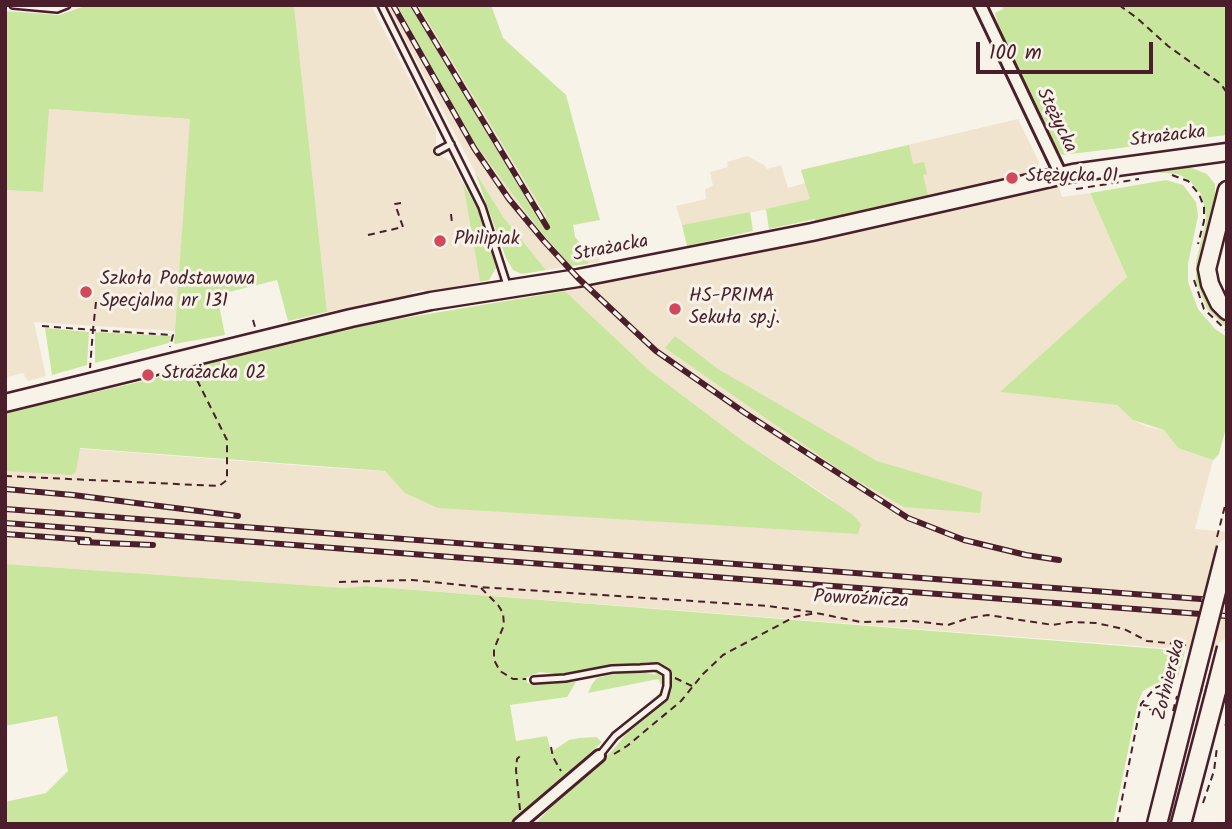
<!DOCTYPE html>
<html>
<head>
<meta charset="utf-8">
<style>
	body { margin:0 }
	#map { position:relative; width:1232px; height:829px; overflow:hidden; background:#f7f3e8; font-family:Kalam,sans-serif }
	canvas { display:block }
	.frame { position:absolute; inset:0; border:7px solid #4a1f2b; pointer-events:none }
	.scale { position:absolute; left:976px; top:42px; width:177px; height:32px; box-sizing:border-box; border:4px solid #4a1f2b; border-top:0; padding-left:9px; font-size:21px; line-height:24px; white-space:nowrap; color:#4a1f2b; -webkit-text-stroke:5px #f7f3e8; paint-order:stroke }
</style>
</head>
<body>
<div id="map">
<canvas width="1232" height="829"></canvas>
<div class="frame"></div>
<div class="scale">100 m</div>
</div>
<script>
const g = document.querySelector('canvas').getContext('2d');
g.lineJoin = 'round';
function fillPath(path, color) { g.fillStyle = color; g.fill(path, 'evenodd'); }
const poly = rows => new Path2D(rows.map(r => 'M' + r).join(''));
function strokePath(path, color, width, dash) { g.strokeStyle = color; g.lineWidth = width; g.lineCap = dash ? 'butt' : 'round'; g.setLineDash(dash || []); g.stroke(path); }
function write(font, color, halo, rows, align = 'center') {
  g.font = font + ' Kalam,sans-serif'; g.lineWidth = 6; g.setLineDash([]); g.textBaseline = 'middle'; g.strokeStyle = halo; g.fillStyle = color; for (const [text, x, y, turn = 0] of rows) {
    g.save(); g.translate(x, y); g.rotate((+turn || 0) * Math.PI / 180); g.textAlign = isNaN(turn) ? turn : align; if (halo) g.strokeText(text, 0, 0); g.fillText(text, 0, 0); g.restore();
  }
}
const built = poly([
	[294,5,371,5,436,131,436,146,440,155,452,162,463,183,480,282,425,293,424,290,412,292,411,295,327,312],
	[387,5,491,5,573,225,575,237,583,248,587,251,594,250,601,262,546,270,504,218,475,172],
	[48,109,191,119,175,331,34,322,46,376,28,381,23,373,7,377,5,386,5,190,43,192],
	[1018,119,1039,162,1036,172,816,221,809,199,786,206,682,225,676,206,706,199,705,189,713,186,710,172,728,167,727,162,747,156,764,165,767,169,781,165,788,188,805,183,801,170],
	[1059,187,1062,197,1090,193,1127,277,1001,392,1118,405,1133,420,1148,427,1164,430,1178,448,1213,460,1195,529,1227,532,1227,653,365,586,345,588,5,564,5,443,320,467,834,501,739,438,649,370,565,291]
]);
const green = poly([
	[88,5,294,5,327,312,288,321,277,280,217,295,225,335,174,344,190,119,49,109,43,192,5,190,5,11,59,15],
	[397,5,410,5,540,222,547,217,418,5,491,5,503,38,566,95,600,220,573,225,575,237,587,251,588,264,571,266,537,227,474,142],
	[1002,5,1227,5,1227,135,1062,155,1055,148,1000,31,995,13,1003,9],
	[909,145,913,164,924,162,927,174,923,175,928,195,816,221,815,219,769,229,766,209,810,199,801,170],
	[1189,167,1207,174,1215,184,1215,195,1199,259,1199,272,1207,300,1216,314,1227,324,1227,328,1207,309,1196,281,1196,262,1206,221,1205,209,1201,194,1189,180,1178,174,1150,172],
	[475,172,504,218,546,270,522,274,513,270,506,258],
	[1166,180,1183,185,1196,202,1198,216,1188,264,1188,282,1198,309,1215,329,1227,337,1227,424,1219,454,1213,460,1178,448,1164,430,1133,420,1117,405,1000,392,1127,277,1090,193],
	[463,183,479,212,494,257,496,268,489,280,480,282],
	[750,212,753,231,687,246,682,225],
	[565,291,649,370,739,438,853,515,861,524,858,534,438,508,405,493,385,471,80,448,76,472,71,475,5,471,5,413,195,369,195,363,211,358,375,323],
	[45,328,89,332,87,365,52,375],
	[95,332,171,336,169,343,95,363],
	[675,336,718,369,877,461,982,492,980,513,904,507,846,474,665,348],
	[5,564,345,588,365,586,1185,651,1178,678,1167,679,1153,685,1143,691,1138,702,1113,824,535,824,570,788,613,750,663,688,658,679,588,693,592,684,597,678,610,675,635,670,656,675,649,662,561,675,540,672,527,677,527,683,532,684,576,682,567,697,510,705,516,741,547,736,551,752,569,740,579,738,596,737,602,742,512,824,5,824,5,802,46,793,68,771,57,716,5,726]
]);
const path = poly([
	[1119,5,1137,18,1168,46,1221,84,1227,93],
	[1172,175,1188,181,1199,194,1204,207,1204,221,1198,244],
	[1076,189,1139,179],
	[451,214,452,223],
	[368,235,403,227,395,204,401,203],
	[1194,280,1204,309,1227,331],
	[96,302,93,330,173,335,170,347],
	[253,320,255,327],
	[42,326,93,330,90,368],
	[5,476,219,486,227,480,227,440,193,372],
	[339,582,412,580,480,587,768,606,812,612],
	[481,588,498,605,503,613,504,625,494,649,494,660,500,671,513,679,526,679],
	[675,678,692,686],
	[1143,705,1168,710],
	[1227,719,1225,728,1227,728],
	[551,747,553,757,561,771],
	[614,754,627,746,681,701,703,674,723,655,794,617,816,613,861,622,913,621,948,625,969,618,988,615,1053,625,1070,622,1096,623,1124,629,1147,641,1186,645],
	[1203,803,1214,771,1217,747],
	[520,810,516,770,517,759,522,754],
	[1117,824,1141,704,1155,688,1169,682,1177,682]
]);
const service = poly([
	[13,5,57,9,67,5],
	[381,5,482,207,507,285],
	[438,151,451,144],
	[534,680,565,678,612,669,640,668,657,667,667,673,667,686,664,697,615,736,599,756]
]);
const minor = poly([
	[980,5,1061,175],
	[519,824,599,756]
]);
const secondary = poly([
	[1227,190,1207,269,1210,284,1219,303,1227,311],
	[5,403,351,318,431,301,578,278,812,232,1073,173,1227,152]
]);
const primary = poly([
	[1157,824,1191,689],
	[1181,824,1216,691]
]);
const rail = poly([
	[393,5,474,148,509,199,544,241,578,278,656,351,745,413,908,518,964,540,1026,555,1059,560],
	[413,5,547,227],
	[5,489,73,495,238,516],
	[5,509,1227,601],
	[5,523,1227,616],
	[5,534,89,540],
	[80,542,153,545]
]);
const pathBridge = poly([
	[1217,537,1227,498],
	[1173,711,1177,696]
]);
const primaryBridge = poly([
	[1191,689,1227,548],
	[1216,691,1227,648]
]);
const markers = [
	[1012,178,7,"#d1495b"],
	[440,241,7,"#d1495b"],
	[86,292,7,"#d1495b"],
	[675,309,7,"#d1495b"],
	[148,375,7,"#d1495b"]
];
const streetNames = [
	["Stężycka",1055,121,64],
	["Strażacka",1168,138,-7],
	["Strażacka",611,250,-11],
	["Powroźnicza",861,601,3],
	["Żołnierska",1171,680,-76]
];
const poiNames = [
	["Stężycka 01",1026,178],
	["Philipiak",454,241],
	["Szkoła Podstawowa",100,281],
	["Specjalna nr 131",100,303],
	["HS-PRIMA",689,298],
	["Sekuła sp.j.",689,320],
	["Strażacka 02",162,375]
];
fillPath(built, '#f1e4cf');
fillPath(green, '#c9e69e');
strokePath(service, '#4a1f2b', 10);
strokePath(minor, '#4a1f2b', 16);
strokePath(secondary, '#4a1f2b', 21);
strokePath(primary, '#4a1f2b', 23);
strokePath(path, '#4a1f2b', 2, [7, 5]);
strokePath(service, '#f7f3e8', 5);
strokePath(minor, '#f7f3e8', 10);
strokePath(secondary, '#f7f3e8', 16);
strokePath(primary, '#f7f3e8', 18);
strokePath(rail, '#4a1f2b', 6);
strokePath(rail, '#f7f3e8', 3.5, [10]);
strokePath(primaryBridge, '#4a1f2b', 23, []);
strokePath(pathBridge, '#4a1f2b', 2, [7, 5]);
strokePath(primaryBridge, '#f7f3e8', 18);
for (const [x, y, r, color] of markers) { const dot = new Path2D(); dot.arc(x, y, r, 0, 2 * Math.PI); g.fillStyle = color; g.fill(dot); strokePath(dot, '#f7f3e8', 2.5); }
write('19px', '#4a1f2b', '#f7f3e8', streetNames);
write('19px', '#4a1f2b', '#f7f3e8', poiNames, 'left');
</script>
</body>
</html>
